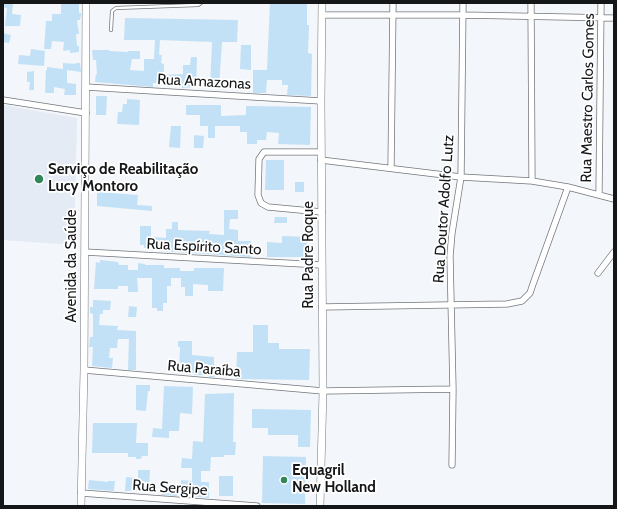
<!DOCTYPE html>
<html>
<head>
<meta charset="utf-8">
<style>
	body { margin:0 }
	#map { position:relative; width:617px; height:509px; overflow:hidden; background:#f3f6fa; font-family:Cabin,sans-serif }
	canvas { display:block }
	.frame { position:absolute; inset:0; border:4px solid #151617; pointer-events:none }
</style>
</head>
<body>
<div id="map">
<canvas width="617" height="509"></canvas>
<div class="frame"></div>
</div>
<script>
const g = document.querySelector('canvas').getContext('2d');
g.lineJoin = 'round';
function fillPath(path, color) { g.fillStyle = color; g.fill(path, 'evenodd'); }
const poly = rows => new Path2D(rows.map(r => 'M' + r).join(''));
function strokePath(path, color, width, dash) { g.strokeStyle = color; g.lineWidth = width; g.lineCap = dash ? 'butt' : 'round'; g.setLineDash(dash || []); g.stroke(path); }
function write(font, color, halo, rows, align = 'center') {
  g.font = font + ' Cabin,sans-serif'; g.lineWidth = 3.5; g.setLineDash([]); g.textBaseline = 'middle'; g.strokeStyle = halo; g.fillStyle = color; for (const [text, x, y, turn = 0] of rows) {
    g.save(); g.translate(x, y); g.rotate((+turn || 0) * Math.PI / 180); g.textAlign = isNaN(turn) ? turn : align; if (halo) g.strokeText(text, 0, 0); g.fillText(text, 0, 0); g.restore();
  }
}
const built = poly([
	[3,105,77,118,74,245,3,240]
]);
const building = poly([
	[3,3,13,3,12,14,21,15,20,26,5,26,7,8,3,7],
	[61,3,79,3,79,13,81,13,81,15,80,20,77,20,79,34,76,34,77,46,79,46,79,52,70,53,70,50,63,51,64,42,52,41,51,49,44,49,46,21,52,21,52,14,61,14],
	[270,3,307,3,307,25,309,25,308,53,312,54,311,96,287,95,288,85,282,85,282,80,267,80,266,93,253,93,253,70,267,70],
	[125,18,238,20,237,42,222,42,219,88,210,88,212,42,160,40,159,55,162,55,161,63,164,64,164,75,183,74,183,65,190,65,191,57,197,57,196,87,182,88,182,85,174,84,174,81,163,81,163,83,153,83,153,87,95,82,96,74,97,74,96,60,93,60,92,50,109,50,109,51,128,52,128,51,140,51,140,59,132,59,130,70,144,71,144,59,154,59,155,40,124,40],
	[3,33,11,35,9,43,3,42],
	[241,45,251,45,251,70,240,69],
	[31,49,45,51,44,66,18,64,19,55,30,56],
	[63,63,76,64,75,63,80,63,81,72,67,70,67,83,76,84,76,95,64,95,65,89,54,87,54,93,45,93,46,70,47,70,47,67,63,69],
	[34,71,34,90,29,90,30,82,27,82,27,72],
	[96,96,107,96,106,115,96,115],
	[127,99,140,100,139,125,117,124,118,112,122,112,123,104,127,104],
	[186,105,221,105,221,116,246,115,246,106,252,106,311,107,310,145,278,144,279,133,267,132,266,140,257,140,257,144,247,144,247,132,240,132,240,126,215,126,215,138,208,138,208,126,200,126,200,115,186,115],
	[171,126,181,126,180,148,169,147],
	[194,135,204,136,203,148,194,148],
	[266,160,284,160,284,190,265,190],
	[295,182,304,182,304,192,295,192],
	[97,192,138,195,137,205,152,206,152,211,97,206],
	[224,210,238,210,238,219,230,219,229,229,238,230,238,241,251,241,251,257,159,251,159,248,144,248,144,245,140,245,140,226,151,226,151,237,166,238,166,229,172,229,172,222,178,222,178,230,210,231,209,234,224,235],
	[275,217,287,217,287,223,274,223],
	[282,236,307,237,307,257,267,257,267,242,282,243],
	[100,260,118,262,119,265,128,265,128,270,138,270,138,263,145,264,145,265,164,265,164,268,180,268,180,271,194,271,194,268,224,268,223,291,208,291,208,285,193,284,193,296,185,296,185,287,181,287,181,278,171,278,171,286,167,286,167,303,163,303,163,311,157,311,157,308,152,308,152,278,137,278,138,292,128,292,128,286,118,286,118,289,94,289,96,262,100,263],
	[93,300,111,301,110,310,103,310,103,314,100,314,99,325,118,326,117,330,136,331,136,370,128,370,129,339,118,339,117,348,110,348,109,358,113,358,112,368,92,366,93,347,89,347,89,346,90,337,93,337,93,314,90,313,90,307,93,307],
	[129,306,137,307,136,317,128,317],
	[253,325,268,325,268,343,279,343,279,349,310,349,309,380,236,379,237,352,253,352],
	[178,341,192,341,192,355,214,357,214,367,216,367,215,377,209,377,209,375,194,375,194,373,179,373,180,347,178,347],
	[136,385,150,385,150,391,148,391,146,411,136,410],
	[164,386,193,387,192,414,180,413,179,431,169,431,169,438,152,437,153,428,162,429],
	[234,393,233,442,236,442,235,455,224,455,224,457,211,457,210,471,201,471,201,482,209,482,209,498,180,495,181,480,192,481,192,468,181,468,182,458,192,459,193,441,203,442,205,394],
	[252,409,311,410,310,447,298,447,298,435,268,435,268,428,252,428],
	[93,423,137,423,136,443,148,443,148,456,142,456,141,459,136,459,136,457,128,457,128,453,92,453],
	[263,456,306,457,305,504,262,503],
	[138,470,150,470,149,490,125,491,126,477,138,478],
	[219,476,233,476,233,496,219,496],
	[89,480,108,482,108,481,115,481,114,491,88,489],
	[161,491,177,491,177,496,161,495]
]);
const service = poly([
	[111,30,112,11,116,8,198,5,201,3]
]);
const minor = poly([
	[531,3,532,181],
	[322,15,463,15,614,18],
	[86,87,321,101],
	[3,100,86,113],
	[321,152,264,152,259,159,258,195,261,203,268,207,322,212],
	[321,160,461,177,532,181,568,187,614,199],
	[391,168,393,3],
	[599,194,601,3],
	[85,252,321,265],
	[598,273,614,252],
	[322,307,507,304,522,301,530,293,533,284,568,187],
	[84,370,323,391,453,389],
	[452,465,453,389,450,256,452,233,461,177,463,3],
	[81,493,257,506]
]);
const tertiary = poly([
	[81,506,84,370,86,3],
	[320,506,323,391,321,101,322,3]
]);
const markers = [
	[39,179,5,"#328759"],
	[284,480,4,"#328759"]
];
const streetNames = [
	["Rua Amazonas",204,82,3],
	["Rua Maestro Carlos Gomes",588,98,-89],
	["Rua Doutor Adolfo Lutz",444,209,-86],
	["Rua Espírito Santo",204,247,3],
	["Rua Padre Roque",309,255,-90],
	["Avenida da Saúde",72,266,-90],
	["Rua Paraíba",204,369,5],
	["Rua Sergipe",170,488,4]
];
const poiNames = [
	["Serviço de Reabilitação",48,170],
	["Lucy Montoro",48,187],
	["Equagril",292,471],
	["New Holland",292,488]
];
fillPath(built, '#e4ebf5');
fillPath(building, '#c2e1f6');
strokePath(service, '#737679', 4);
strokePath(minor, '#737679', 7);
strokePath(tertiary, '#737679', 8);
strokePath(service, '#fff', 2.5);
strokePath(minor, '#fff', 5.5);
strokePath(tertiary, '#fff', 7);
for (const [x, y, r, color] of markers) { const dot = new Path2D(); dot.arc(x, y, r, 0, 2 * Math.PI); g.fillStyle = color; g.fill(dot); strokePath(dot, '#fff', 1.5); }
write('15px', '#151617', '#fff', streetNames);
write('bold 15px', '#151617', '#fff', poiNames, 'left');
</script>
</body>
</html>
